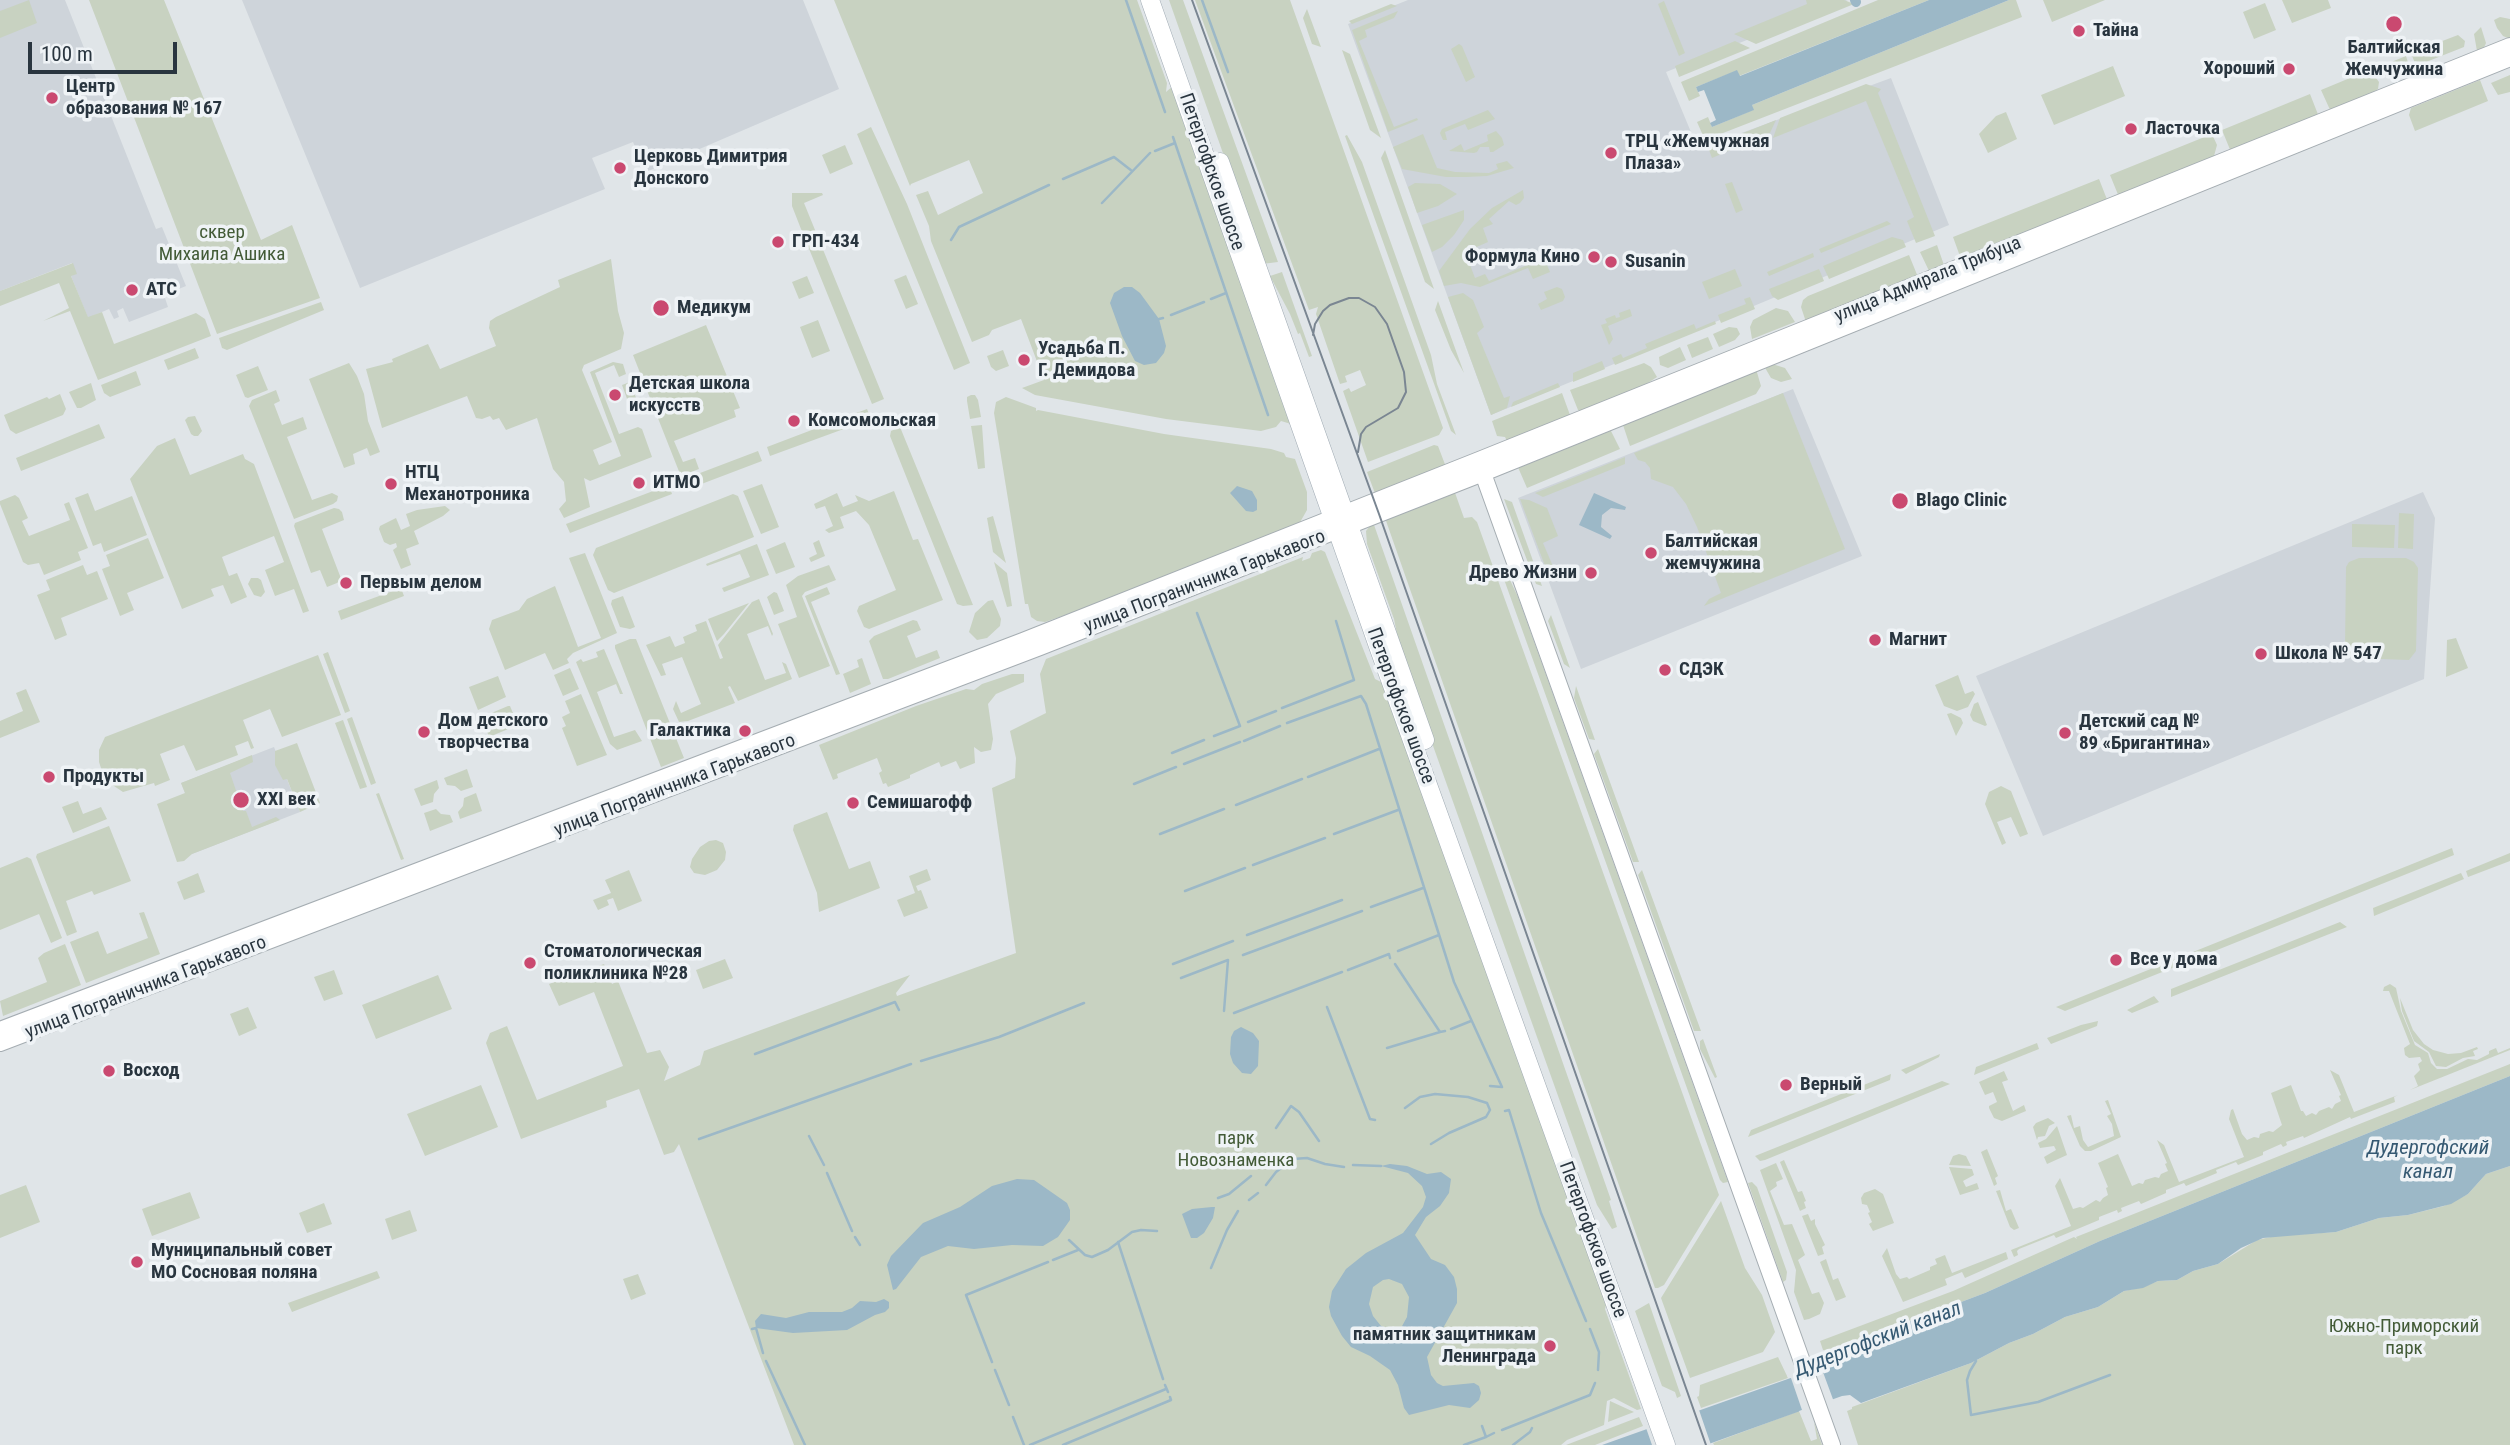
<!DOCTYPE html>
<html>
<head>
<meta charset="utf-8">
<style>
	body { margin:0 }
	#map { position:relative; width:2510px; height:1445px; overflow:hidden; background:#e0e5e8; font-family:"Roboto Condensed",sans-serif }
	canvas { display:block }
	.scale { position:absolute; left:28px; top:42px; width:149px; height:32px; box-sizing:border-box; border:4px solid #29353f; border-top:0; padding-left:9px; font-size:21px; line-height:24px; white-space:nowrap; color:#29353f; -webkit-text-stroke:5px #eff3f6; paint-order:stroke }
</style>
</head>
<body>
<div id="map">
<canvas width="2510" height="1445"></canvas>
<div class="scale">100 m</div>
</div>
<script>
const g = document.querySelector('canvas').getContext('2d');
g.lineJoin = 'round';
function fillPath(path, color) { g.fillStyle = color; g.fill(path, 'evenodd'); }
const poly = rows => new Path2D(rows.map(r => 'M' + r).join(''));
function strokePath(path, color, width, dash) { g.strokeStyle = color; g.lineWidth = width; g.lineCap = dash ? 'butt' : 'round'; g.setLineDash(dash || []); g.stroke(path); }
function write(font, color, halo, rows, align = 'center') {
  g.font = font + ' "Roboto Condensed",sans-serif'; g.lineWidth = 7; g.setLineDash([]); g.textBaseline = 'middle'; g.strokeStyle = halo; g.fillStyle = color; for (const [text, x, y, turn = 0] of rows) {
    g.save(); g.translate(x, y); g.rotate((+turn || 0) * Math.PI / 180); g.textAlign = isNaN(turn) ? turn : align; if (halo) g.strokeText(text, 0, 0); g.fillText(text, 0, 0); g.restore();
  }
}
const built = poly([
	[0,0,65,0,156,229,162,227,186,286,164,295,168,307,129,322,123,308,117,311,119,317,114,319,109,309,88,318,71,276,72,263,0,291],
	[242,0,803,0,839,89,646,172,633,142,592,158,605,189,360,288],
	[1408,0,1848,0,1666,72,1698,149,1891,78,1949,225,1491,415,1348,24],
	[1793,389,1862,556,1581,669,1518,498],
	[2423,492,2435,518,2424,679,2043,836,1976,676],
	[274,747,300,812,192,854,190,806,181,783]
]);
const green = poly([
	[29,0,37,23,0,38,0,11],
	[89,0,164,0,261,240,292,225,320,298,217,334],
	[834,0,1137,0,1167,83,1166,92,1174,85,1291,424,1281,421,1276,427,1261,431,1166,419,1035,395,1022,388,1044,380,1021,319,992,330,989,335,972,342,931,241,929,226,916,195,928,191,938,215,983,193,969,160,911,184,910,186],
	[1169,0,1183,0,1278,262,1262,264],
	[1195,0,1290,0,1443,428,1439,435,1368,462,1343,391,1349,388,1351,392,1366,385,1360,370,1345,376,1347,382,1340,384,1316,314,1318,307,1309,310],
	[1806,0,1844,0,1854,4,1756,44,1734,34,1807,4],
	[1878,0,1929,0,1739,76,1736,71,1696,87,1700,96,1689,101,1681,82],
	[2009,0,2016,0,2022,17,1705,140,1697,122,1708,117,1712,127,1753,110,1752,105],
	[2043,0,2105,0,2052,22],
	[2282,0,2328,0,2331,8,2292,23],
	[1664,1,1685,53,1679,56,1658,4],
	[2265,3,2276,30,2254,39,2243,12],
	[1391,4,1397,6,1352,24,1349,21],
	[1307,9,1321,47,1312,44,1303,18],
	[1398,11,1394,18,1365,30,1367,37,1359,41,1394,127,1417,118,1418,120,1388,132,1352,30],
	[2500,17,2510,19,2510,39,2503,36,2497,28,2494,20],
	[2481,27,2486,43,2483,50,2477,51,2474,34],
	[2458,35,2465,41,2464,47,2416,66,2411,53],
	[1735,41,1750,48,1679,77,1675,66],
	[1459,44,1462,46,1475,77,1466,82,1451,49],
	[1342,50,1350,54,1381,138,1370,130],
	[2406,56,2410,69,2389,77,2383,75,2381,68,2384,65],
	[2113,66,2125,96,2054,125,2041,95],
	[2362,73,2376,78,2379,82,2378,89,2365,98,2331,112,2321,90],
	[2510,75,2510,92,2498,95,2491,83],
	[2480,80,2488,101,2415,131,2409,115,2411,108],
	[1866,84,1881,89,1878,93,1935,236,1916,243,1907,221,1914,217,1866,101,1773,138,1780,118],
	[2310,94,2319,117,2231,152,2222,130],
	[1488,110,1495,119,1468,130,1465,124,1445,132,1447,140,1443,140,1440,133,1442,129],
	[2006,112,2017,139,1988,153,1979,134,1996,116],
	[1776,120,1770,133,1712,158,1708,147],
	[871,127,907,204,970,363,954,370,857,134],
	[1496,131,1502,138,1504,145,1493,152,1490,152,1489,147,1480,147,1477,152,1474,153,1449,151,1461,144,1464,151,1488,141,1487,135],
	[1423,134,1437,168,1455,172,1489,173,1498,169,1496,164,1507,161,1514,168,1487,176,1466,177,1446,177,1402,169,1393,147],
	[2212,134,2217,145,2214,156,2119,197,2110,175],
	[1347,135,1362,162,1431,355,1437,384,1456,435,1451,431,1345,136],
	[845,145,853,164,830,174,822,155],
	[1385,150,1434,289,1425,282,1381,158],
	[2099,179,2108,202,1961,259,1953,237],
	[1732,182,1743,210,1736,213,1725,184],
	[1415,183,1440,184,1457,194,1438,206,1417,213,1408,187],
	[1523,190,1524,198,1520,203,1516,205,1509,201,1489,219,1493,224,1483,228,1488,242,1465,252,1475,278,1485,274,1489,281,1544,258,1550,272,1533,279,1528,268,1480,287,1461,283,1444,286,1439,271,1470,229,1492,208],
	[792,193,822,193,823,195,804,203,884,399,872,404,801,229,792,206],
	[1464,210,1464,220,1454,235,1442,247,1432,252,1422,225],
	[1887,221,1891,224,1821,253,1819,249],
	[1892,237,1903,240,1906,247,1829,279,1823,266],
	[1937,245,1945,268,1930,273,1920,252],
	[1813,253,1814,257,1769,276,1767,272],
	[1909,255,1918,277,1806,322,1801,307,1803,300,1808,296],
	[611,259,618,311,624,333,621,349,584,365,582,370,612,442,593,450,599,465,621,456,590,372,613,362,623,364,626,374,619,377,614,365,595,373,619,434,638,427,642,429,652,457,590,481,584,478,590,507,564,518,559,509,566,501,564,482,553,469,537,418,506,430,499,418,493,420,490,416,482,419,476,418,467,396,382,428,366,369,393,362,392,359,428,344,440,369,496,346,489,328,490,321,496,317,560,287,558,280],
	[73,263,77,274,71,276,88,317,102,312,114,344,196,313,205,319,211,336,98,380,70,311,43,321,69,308,59,283,0,306,0,291],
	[1735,269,1742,286,1709,299,1702,282],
	[1819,269,1824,281,1778,300,1772,296,1769,289],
	[1282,272,1312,356,1309,357,1300,333,1298,334,1290,314,1270,276],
	[906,275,918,304,906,309,894,280],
	[807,276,814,293,799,299,792,282],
	[1557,287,1562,289,1565,297,1563,301,1541,310,1538,304,1547,299,1544,292],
	[1463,293,1473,300,1484,327,1477,333,1504,398,1510,396,1507,408,1491,415,1448,297],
	[1750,297,1755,309,1721,323,1718,315,1746,304,1744,299],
	[1438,301,1464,373,1451,350,1435,310],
	[321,302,324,310,227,350,222,348,219,338],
	[1776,308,1788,311,1795,322,1752,339,1750,327,1753,320],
	[1630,309,1632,316,1608,326,1613,339,1609,345,1601,325,1607,323,1605,319,1615,315,1616,318,1620,317,1619,313],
	[818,320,830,351,812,358,800,327],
	[1715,321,1716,324,1615,365,1612,358,1621,354,1623,358,1647,348,1645,344,1694,324,1696,329],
	[706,325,740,408,734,410,736,417,674,441,683,462,695,458,699,469,683,475,680,474,633,355],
	[1729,327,1737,328,1740,334,1735,340,1719,347,1713,334],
	[1708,337,1713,349,1692,358,1687,345],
	[1680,347,1686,360,1668,368,1660,365,1659,357],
	[195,348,199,358,168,370,164,360],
	[1003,350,1009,366,996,371,991,367,987,356],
	[1602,361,1605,369,1573,382,1573,373],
	[349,363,357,376,364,394,368,421,380,452,370,456,367,448,353,454,355,464,344,468,309,379],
	[1644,363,1651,367,1657,377,1634,392,1581,412,1578,410,1570,390],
	[1769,363,1785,368,1792,379,1781,382,1771,378,1764,366],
	[258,366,268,390,248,398,245,397,236,375],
	[1756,369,1761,386,1756,394,1630,446,1623,425],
	[136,371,141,385,110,397,104,393,101,385],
	[630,382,638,403,630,407,622,385],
	[91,383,96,400,81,408,77,408,69,392],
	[1558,383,1560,387,1511,407,1513,402],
	[276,390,280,401,274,404,282,425,303,417,307,429,287,437,312,500,332,493,338,496,337,501,333,504,294,519,249,406,252,400],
	[1562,393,1570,415,1508,443,1505,437,1497,436,1492,421],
	[1783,393,1845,549,1704,606,1709,599,1721,593,1697,527,1686,504,1673,487,1651,479,1650,468,1645,462,1638,460,1634,453],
	[60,394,66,409,63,415,16,434,10,430,4,415,47,397,49,399],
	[971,395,975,395,978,400,981,417,970,419,967,401,967,397],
	[1006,397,1036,408,1036,411,1038,410,1164,434,1271,449,1284,453,1286,457,1295,459,1307,492,1307,510,1299,524,1100,603,1045,622,1037,621,1031,617,1028,604,1025,604,994,413,996,402],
	[867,409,871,419,770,456,767,447],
	[195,416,202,431,198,436,194,436,191,434,185,420,188,417],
	[99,424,105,438,21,471,16,458],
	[982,425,985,468,978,469,971,426],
	[900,427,973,605,963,606,957,604,890,436,891,431],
	[1610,429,1620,449,1527,488,1517,465],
	[175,438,190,475,243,454,245,459,254,464,309,611,303,613,294,589,275,596,265,570,284,562,274,536,222,557,229,576,237,573,247,597,231,604,223,585,211,589,214,596,182,609,130,479,157,446],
	[1434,445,1438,446,1446,467,1376,496,1367,472],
	[758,451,762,461,683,491,679,481],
	[1625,457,1625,464,1543,497,1535,493],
	[762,484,779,527,761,534,743,491],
	[669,485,672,494,570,533,566,524],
	[1454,490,1464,518,1472,517,1477,522,1719,1195,1664,1285,1658,1288,1655,1288,1385,518],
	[894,491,913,540,918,539,943,600,869,629,864,627,857,611,859,606,896,590,869,525,856,511,840,517,844,528,829,533,825,530,833,526,825,506,816,509,814,504,837,493,843,507,858,501,855,495,869,501],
	[88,493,95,511,132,496,147,535,104,552,101,543,93,546,75,498],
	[733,494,738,496,754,537,614,593,608,590,593,555,596,548],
	[15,495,19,498,28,518,22,521,29,536,70,520,64,504,69,502,88,548,78,552,81,560,44,575,39,563,28,565,23,562,0,504,0,501],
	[1504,499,1512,502,1542,586,1536,584],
	[1520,499,1529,500,1547,508,1558,536,1543,543,1555,571,1548,574],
	[445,506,450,510,443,516,414,531,419,544,406,549,411,565,401,569,393,550,397,547,396,543,390,545,384,542,379,529,380,526,396,518,401,530,410,526,406,514,417,510],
	[334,508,339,509,342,512,344,520,322,529,342,581,327,587,320,570,311,573,294,526,295,523],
	[2399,513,2414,514,2413,549,2398,548],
	[993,516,1006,563,993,552,987,518],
	[1373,522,1611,1200,1609,1201,1617,1227,1612,1229,1597,1205,1402,659,1394,619,1367,544,1366,531],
	[2352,524,2395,525,2394,548,2352,547],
	[148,538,164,578,127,593,134,610,120,616,102,569,110,566,106,555],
	[819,540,825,556,811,562,809,558,817,554,813,543],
	[785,542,795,567,776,574,766,550],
	[757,544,769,575,724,592,722,588,750,577,740,554,707,566,706,564],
	[1321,550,1325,552,1375,679,1383,683,1609,1295,1605,1309,1641,1409,1637,1410,1614,1398,1607,1401,1604,1425,1567,1440,1561,1445,794,1445,679,1144,674,1152,664,1155,639,1089,606,1101,607,1107,521,1139,486,1043,490,1033,507,1026,537,1100,623,1066,594,992,559,1006,549,984,604,964,612,984,618,981,647,1053,660,1050,669,1067,664,1081,700,1065,704,1051,910,975,896,993,897,996,1016,953,992,788,1015,778,1016,758,1010,731,1046,713,1040,674,1046,659,1303,557,1302,561,1310,558,1312,553],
	[585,553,617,633,573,653,567,659,569,663,553,670,545,653,505,670,489,629,492,620,519,610,527,599,555,586,578,647,601,638,569,558],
	[2359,558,2406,558,2414,562,2418,568,2416,651,2409,660,2355,658,2349,655,2345,648,2346,567,2349,562],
	[994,562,1007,573,1012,606,1007,607],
	[83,565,87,575,97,571,108,599,61,618,67,635,55,640,37,595,50,590,46,580],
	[829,565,836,580,805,592,802,596,830,666,799,678,778,624,797,617,786,585,798,576],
	[1503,565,1518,597,1728,1182,1723,1183,1720,1180,1501,571],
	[251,578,258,578,261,580,265,592,261,597,254,595,248,584],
	[827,587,830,594,811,602,840,674,836,675,805,596],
	[401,588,404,596,341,620,338,611],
	[774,592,777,593,784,611,774,615,767,597],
	[623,596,635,627,630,629,620,627,611,604,612,600],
	[759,599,773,634,772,636,768,626,747,634,765,680,786,673,782,662,786,664,792,679,738,701,730,686,728,687,735,703,688,721,679,722,673,709,676,701,681,713,701,704,682,657,662,664,666,675,661,676,646,645,670,636,675,647,685,643,683,637,697,631,695,625,706,621,720,659,723,658,718,645,752,602],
	[993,600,1001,619,1000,626,987,638,977,640,969,632,975,613,988,601],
	[749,603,724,634,717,641,708,619],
	[1551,615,1570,668,1564,664,1548,621],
	[913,620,917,621,921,630,907,636,916,658,937,650,940,658,888,679,883,679,869,641,874,636],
	[2456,638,2468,668,2446,677,2447,640],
	[630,639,636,639,684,758,661,767,615,648,615,645],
	[604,649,623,694,620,694,616,684,597,692,614,737,635,730,642,741,617,750,610,744,576,662,581,659,583,662,598,657,596,652],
	[328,652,350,711,345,713,323,654],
	[318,655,341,715,282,737,270,709,243,720,254,748,251,749,248,741,235,746,238,755,196,771,184,745,160,754,170,780,155,786,154,783,123,792,105,780,99,762,99,750,105,737],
	[862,658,871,684,850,693,843,674,859,667,857,660],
	[570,668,579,689,563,696,554,675],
	[1012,674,1024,674,1024,682,996,694,988,704,993,739,991,750,981,752,974,747,975,763,960,769,956,761,941,767,939,762,910,775,910,778,888,787,886,783,883,784,879,773,882,771,877,758,837,774,838,778,833,780,819,745,916,706,966,689,974,690,982,684],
	[1958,675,1965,694,1973,691,1975,694,1968,707,1957,711,1944,706,1935,685],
	[498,676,506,697,478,710,469,687],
	[1576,686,1595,740,1589,739,1574,698],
	[26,689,40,722,0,738,0,721,23,711,16,693],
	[581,694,607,755,577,766,562,728,566,726,562,717,570,713,565,701],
	[1978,702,1987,725,1985,726,1973,721,1970,715,1974,704],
	[508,706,510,706,518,725,489,737,482,717],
	[1951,713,1961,718,1963,723,1956,736,1947,714],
	[352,717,376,783,371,785,347,719],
	[343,720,367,787,360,789,335,723],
	[297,743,320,803,300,812,287,779,283,780,275,765,275,751],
	[1598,749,1639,862,1633,862,1594,754],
	[252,755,253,762,230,773,243,811,246,811,252,827,276,817,280,820,192,854,184,861,177,862,157,804,185,793,181,783],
	[467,769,473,787,461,791,455,786,447,785,444,778],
	[437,780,439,788,434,794,433,802,421,806,414,789],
	[2001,786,2011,791,2028,834,2020,837,2011,817,1997,822,2006,843,2002,845,1985,804,1989,792],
	[379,793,404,859,401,860,376,794],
	[476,793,482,811,460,819,458,812,463,806,464,798],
	[78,801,83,814,101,807,107,819,73,833,62,807],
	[436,809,441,814,450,815,453,822,430,831,424,813],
	[827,812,849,869,870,861,880,888,819,912,817,893,793,830,794,825],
	[109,826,131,881,94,895,92,891,66,901,77,932,67,936,36,857,37,854],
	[716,840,723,843,726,852,725,860,717,870,705,875,694,873,690,867,692,859,700,847,709,841],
	[2452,848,2454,855,2065,1011,2056,1007],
	[2510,853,2510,861,2468,877,2466,871],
	[27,857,31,859,62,938,51,943,39,914,0,930,0,868],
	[927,869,931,880,916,886,918,891,921,890,928,908,904,917,897,900,915,893,909,876],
	[629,870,642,901,618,911,613,898,607,900,609,905,598,910,593,900,611,893,605,880],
	[1642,870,1701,1031,1694,1031,1638,875],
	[198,873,205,892,184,900,177,882],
	[2461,873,2464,879,2374,916,2373,908],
	[144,912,160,954,86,983,70,942,98,931,107,954,148,938,139,913],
	[2340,922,2347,927,2171,997,2171,989],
	[65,944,81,985,3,1016,0,1001,47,982,38,958,44,953],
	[725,959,733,978,703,989,696,970],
	[334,970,343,994,324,1001,314,977],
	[438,975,452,1009,376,1039,362,1005],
	[2390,984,2396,988,2401,1011,2415,1045,2428,1053,2431,1063,2437,1069,2447,1069,2468,1059,2477,1060,2489,1054,2489,1051,2496,1048,2498,1053,2510,1048,2510,1050,2410,1090,2418,1086,2414,1076,2420,1070,2418,1064,2422,1061,2420,1057,2409,1058,2405,1055,2404,1048,2410,1044,2389,991,2383,991,2384,987],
	[2154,996,2159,1002,2132,1013,2127,1010],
	[2400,998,2413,1030,2424,1044,2433,1050,2448,1054,2461,1053,2477,1047,2478,1049,2473,1051,2475,1056,2463,1058,2446,1067,2436,1066,2429,1052,2414,1041,2402,1011],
	[248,1007,257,1028,239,1036,230,1014],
	[2098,1021,2097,1026,2051,1044,2047,1038,2081,1025],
	[1703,1039,1717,1077,1715,1078,1700,1049,1700,1041],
	[2037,1043,2039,1049,1974,1075,1976,1067],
	[1940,1054,1939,1057,1906,1074,1901,1070],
	[2510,1064,2510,1076,2100,1241,1985,1293,1831,1351,1823,1350,1820,1341,1953,1291,2065,1241,2074,1237,2077,1239,2076,1237],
	[2330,1070,2339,1075,2354,1112,2398,1095,2394,1097,2395,1102,2351,1119,2350,1117,2304,1138,2303,1136,2286,1142,2287,1145,2283,1147,2281,1144,2263,1152,2263,1155,2238,1165,2236,1162,2216,1170,2217,1173,2186,1186,2184,1183,2166,1190,2166,1193,2141,1204,2139,1201,2121,1208,2122,1211,2118,1213,2117,1210,2099,1217,2099,1220,2056,1238,2054,1235,2019,1249,2017,1251,2018,1255,2014,1257,2011,1250,2071,1226,2055,1186,2060,1178,2073,1209,2080,1207,2083,1208,2096,1200,2100,1202,2103,1198,2108,1195,2106,1188,2108,1187,2098,1163,2118,1154,2132,1186,2139,1183,2143,1184,2145,1180,2155,1177,2159,1178,2161,1174,2168,1171,2165,1164,2167,1163,2157,1140,2164,1145,2179,1182,2244,1157,2229,1119,2231,1110,2233,1109,2242,1134,2247,1140,2254,1137,2259,1138,2260,1134,2269,1131,2273,1132,2282,1125,2271,1093,2291,1085,2301,1111,2303,1111,2306,1116,2312,1113,2316,1115,2319,1111,2329,1107,2332,1109,2335,1104,2341,1101,2339,1096,2341,1095],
	[2004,1071,2008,1080,2002,1082,2013,1111,2024,1105,2026,1111,2002,1121,1994,1118,1989,1108,1989,1106,1997,1102,1993,1092,1985,1095,1979,1082],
	[1891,1074,1890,1080,1748,1137,1751,1130],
	[1942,1081,1950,1084,1765,1160,1760,1161,1755,1156],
	[481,1085,498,1127,425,1156,407,1114],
	[2108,1100,2121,1137,2091,1151,2085,1151,2080,1146,2067,1116,2071,1115,2074,1128,2080,1126,2083,1140,2088,1147,2114,1136,2112,1124,2107,1116,2111,1114,2105,1101],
	[2048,1118,2055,1123,2049,1126,2045,1136,2038,1137,2037,1140,2033,1127,2036,1123],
	[2057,1126,2067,1155,2047,1164,2044,1157,2056,1150,2054,1146,2040,1148,2038,1143,2046,1139],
	[1987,1149,1998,1176,1995,1178,1997,1184,1994,1186,1981,1152],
	[1959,1154,1966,1156,1971,1166,1949,1165,1953,1156],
	[1784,1160,1798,1192,1802,1191,1806,1201,1804,1202,1806,1208,1800,1211,1780,1162],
	[1776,1163,1783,1179,1776,1182,1777,1186,1770,1191,1784,1225,1792,1224,1805,1255,1798,1260,1812,1294,1819,1292,1824,1303,1820,1314,1809,1319,1804,1320,1794,1292,1796,1270,1760,1170],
	[2510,1166,2510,1445,1858,1445,1847,1411,1852,1409,1852,1407,1971,1363,2009,1343,2033,1334,2065,1317,2098,1307,2124,1291,2143,1287,2158,1281,2177,1280,2193,1271,2218,1264,2257,1240,2275,1236,2336,1232,2379,1218,2408,1215,2444,1206,2468,1194,2486,1174],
	[1949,1167,1972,1169,1974,1175,1963,1181,1966,1187,1977,1183,1979,1189,1960,1195],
	[1752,1182,1757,1187,1787,1272,1786,1280,1783,1282,1748,1183],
	[26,1185,40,1222,0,1238,0,1195],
	[1875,1189,1883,1194,1894,1223,1873,1231,1869,1224,1872,1222,1868,1213,1870,1212,1867,1205,1862,1204,1861,1198,1864,1193],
	[2000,1190,2006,1211,2011,1209,2019,1228,2014,1230,2010,1227,1996,1191],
	[190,1192,200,1218,152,1236,142,1209],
	[1721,1201,1745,1268,1762,1295,1775,1332,1763,1352,1690,1378,1661,1298],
	[324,1203,332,1224,307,1233,299,1213],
	[410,1210,417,1231,392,1240,385,1219],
	[1808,1214,1811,1221,1815,1219,1815,1224,1825,1245,1822,1247,1824,1254,1818,1256,1802,1216],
	[1887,1248,1896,1274,1900,1279,1907,1277,1909,1279,1930,1270,1930,1267,1937,1264,1935,1259,1945,1255,1952,1273,2006,1252,2008,1259,1965,1278,1962,1272,1945,1279,1947,1285,1903,1302,1882,1256],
	[1826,1259,1833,1280,1838,1278,1846,1297,1836,1301,1820,1262],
	[377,1271,380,1278,292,1312,288,1303],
	[638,1274,646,1294,631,1300,623,1279],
	[1649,1303,1681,1396,1677,1398,1675,1392,1662,1386,1635,1311],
	[1778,1357,1788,1378,1701,1408,1697,1397,1699,1396,1700,1385],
	[1610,1401,1634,1412,1608,1422],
	[1799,1411,1811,1441,1817,1439,1814,1422,1822,1445,1714,1445,1713,1443],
	[1639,1417,1643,1426,1595,1445,1566,1445]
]);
const water = poly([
	[1929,0,2009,0,1752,105,1754,110,1712,127,1710,123,1716,120,1704,90,1698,92,1696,87,1737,70,1740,76],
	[1124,287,1132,287,1140,293,1159,319,1166,346,1164,353,1156,363,1144,365,1135,361,1122,336,1110,303,1114,293],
	[1237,486,1252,491,1257,500,1257,510,1253,512,1246,511,1230,493],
	[1594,493,1626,507,1625,510,1611,508,1602,515,1601,527,1612,536,1610,539,1579,525],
	[1241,1027,1253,1033,1259,1041,1258,1066,1251,1074,1242,1073,1233,1063,1230,1054,1231,1037,1234,1031],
	[2510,1076,2510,1166,2486,1174,2468,1194,2451,1204,2408,1215,2379,1218,2336,1232,2263,1238,2241,1248,2218,1264,2193,1271,2177,1280,2158,1281,2143,1288,2124,1291,2098,1307,2065,1317,2033,1334,2009,1343,1971,1363,1861,1403,1850,1395,1842,1396,1706,1445,1602,1445,1830,1364,1834,1360,1831,1351,1985,1293,2100,1241],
	[1390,1164,1407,1166,1427,1174,1441,1172,1451,1179,1449,1193,1440,1206,1426,1217,1415,1235,1431,1259,1445,1265,1454,1277,1457,1289,1457,1303,1427,1357,1431,1375,1437,1383,1443,1386,1474,1383,1479,1386,1481,1393,1479,1400,1470,1408,1449,1405,1409,1415,1404,1408,1398,1385,1390,1370,1370,1356,1351,1347,1342,1336,1331,1316,1329,1307,1332,1291,1346,1269,1366,1253,1403,1233,1423,1207,1426,1197,1422,1186,1408,1173,1381,1166],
	[1389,1279,1402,1284,1409,1297,1407,1317,1401,1328,1397,1331,1381,1326,1373,1316,1369,1304,1373,1287,1383,1280],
	[1017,1179,1034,1180,1067,1203,1070,1210,1070,1220,1058,1237,1043,1246,1012,1245,974,1249,948,1246,921,1257,896,1289,893,1290,887,1265,891,1256,923,1223,960,1207,992,1186],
	[1212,1207,1215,1207,1213,1218,1204,1233,1197,1238,1191,1238,1182,1214,1192,1209],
	[884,1299,889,1302,889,1308,885,1312,875,1315,847,1330,793,1333,756,1328,755,1321,761,1314,786,1318,809,1312,842,1312,852,1308,860,1301,876,1302]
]);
const pier = poly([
	[1820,1364,1834,1402,1801,1414,1799,1411,1802,1410,1791,1378,1788,1378,1787,1375],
	[1698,1407,1711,1445,1652,1445,1645,1425]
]);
const stream = poly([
	[1126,0,1165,112],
	[1202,0,1228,72],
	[1173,137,1268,415],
	[1155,151,1175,143],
	[1063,179,1114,157,1132,171],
	[1102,203,1150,153],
	[951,240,959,227,1049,185],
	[1211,299,1226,293],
	[1171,315,1204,302],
	[1159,319,1163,318],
	[1197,613,1240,726,1214,736],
	[1282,708,1354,680,1336,621],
	[1248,722,1276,711],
	[1287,723,1361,696,1366,704,1454,982,1502,1087,1490,1086],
	[1244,741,1280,726],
	[1172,753,1204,740],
	[1184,764,1240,742],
	[1308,777,1379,749],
	[1134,784,1176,767],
	[1236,805,1302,779],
	[1160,834,1224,809],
	[1334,834,1398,810],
	[1253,865,1325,838],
	[1185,891,1245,868],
	[1371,907,1423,888],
	[1247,935,1342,900],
	[1398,951,1439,935],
	[1243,955,1362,911],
	[1173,964,1233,941],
	[1395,964,1440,1032,1445,1031],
	[1348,970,1389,954,1390,958],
	[1181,978,1228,960,1224,1011],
	[1327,1007,1370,1119,1375,1120],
	[1234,1013,1342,972],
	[1451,1029,1471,1021],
	[1387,1048,1440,1032],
	[755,1054,895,1002,899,1010],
	[921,1061,999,1037,1084,1003],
	[1405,1108,1420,1097,1435,1094,1468,1097,1487,1103,1490,1110,1486,1117,1449,1133,1431,1144],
	[1505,1111,1509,1110,1541,1213,1586,1321],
	[1276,1128,1291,1106,1299,1112,1319,1141],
	[809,1136,824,1165],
	[699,1139,911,1064],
	[1353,1165,1381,1166],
	[827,1173,852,1231],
	[1266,1185,1276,1172,1293,1159,1307,1158,1325,1164,1344,1167],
	[1218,1198,1229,1194,1251,1176],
	[1249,1200,1258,1193],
	[855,1237,860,1245],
	[1069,1240,1085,1255,1092,1257,1108,1250,1132,1232,1141,1230,1157,1231],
	[1118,1242,1163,1379],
	[1053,1260,1078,1250],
	[1211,1268,1227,1230,1238,1211],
	[752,1329,756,1328,763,1353],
	[1590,1329,1599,1352,1598,1370],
	[766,1361,805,1445],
	[1976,1361,1970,1371,1967,1380,1971,1415,2038,1402,2110,1375],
	[992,1362,966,1295,1048,1262],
	[995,1370,1009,1405],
	[1165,1385,1168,1392],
	[1013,1417,1024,1445],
	[1482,1426,1486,1437,1494,1433],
	[1502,1430,1590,1395,1595,1383],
	[1030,1445,1166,1389],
	[1063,1445,1171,1400,1170,1397],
	[1464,1445,1486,1437],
	[1513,1445,1530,1432,1532,1428]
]);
const canal = poly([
	[1855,0,1856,2]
]);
const secondary = poly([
	[1480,465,1832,1445],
	[0,1030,1023,641,1479,460,2510,46],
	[0,1043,1040,647,1483,473,2510,58]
]);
const primary = poly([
	[1150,0,1379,649,1666,1445],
	[1220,162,1425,740]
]);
const tram = poly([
	[1192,0,1379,514,1706,1445],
	[1313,335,1315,324,1323,311,1330,305,1349,298,1359,298,1375,307,1387,324,1404,372,1406,392,1398,408,1366,427,1361,434,1358,452]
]);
const markers = [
	[2394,24,9,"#ca4970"],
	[2079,31,7,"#ca4970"],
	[2289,69,7,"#ca4970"],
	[52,98,7,"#ca4970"],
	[2131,129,7,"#ca4970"],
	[1611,153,7,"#ca4970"],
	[620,168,7,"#ca4970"],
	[778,242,7,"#ca4970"],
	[1594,257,7,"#ca4970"],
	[1611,262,7,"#ca4970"],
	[132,290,7,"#ca4970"],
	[661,308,9,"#ca4970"],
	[1024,360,7,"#ca4970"],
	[615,395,7,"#ca4970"],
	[794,421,7,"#ca4970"],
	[639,483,7,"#ca4970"],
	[391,484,7,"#ca4970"],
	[1900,501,9,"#ca4970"],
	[1651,553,7,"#ca4970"],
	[1591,573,7,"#ca4970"],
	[346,583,7,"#ca4970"],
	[1875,640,7,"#ca4970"],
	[2261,654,7,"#ca4970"],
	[1665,670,7,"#ca4970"],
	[745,731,7,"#ca4970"],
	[424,732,7,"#ca4970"],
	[2065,733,7,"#ca4970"],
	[49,777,7,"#ca4970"],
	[241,800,9,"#ca4970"],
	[853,803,7,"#ca4970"],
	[2116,960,7,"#ca4970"],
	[530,963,7,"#ca4970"],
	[109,1071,7,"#ca4970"],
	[1786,1085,7,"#ca4970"],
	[137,1262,7,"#ca4970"],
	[1550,1346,7,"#ca4970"]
];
const poiNames = [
	["Тайна",2093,31],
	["Балтийская",2394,48,"center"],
	["Жемчужина",2394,70,"center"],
	["Хороший",2275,69,"right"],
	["Центр",66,87],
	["образования № 167",66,109],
	["Ласточка",2145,129],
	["ТРЦ «Жемчужная",1625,142],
	["Плаза»",1625,164],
	["Церковь Димитрия",634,157],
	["Донского",634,179],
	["ГРП-434",792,242],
	["Формула Кино",1580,257,"right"],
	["Susanin",1625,262],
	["АТС",146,290],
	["Медикум",677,308],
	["Усадьба П.",1038,349],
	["Г. Демидова",1038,371],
	["Детская школа",629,384],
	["искусств",629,406],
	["Комсомольская",808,421],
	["НТЦ",405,473],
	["Механотроника",405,495],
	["ИТМО",653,483],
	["Blago Clinic",1916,501],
	["Балтийская",1665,542],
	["жемчужина",1665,564],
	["Древо Жизни",1577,573,"right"],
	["Первым делом",360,583],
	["Магнит",1889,640],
	["Школа № 547",2275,654],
	["СДЭК",1679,670],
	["Дом детского",438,721],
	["творчества",438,743],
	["Детский сад №",2079,722],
	["89 «Бригантина»",2079,744],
	["Галактика",731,731,"right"],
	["Продукты",63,777],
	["XXI век",257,800],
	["Семишагофф",867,803],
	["Стоматологическая",544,952],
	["поликлиника №28",544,974],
	["Все у дома",2130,960],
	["Восход",123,1071],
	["Верный",1800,1085],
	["Муниципальный совет",151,1251],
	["МО Сосновая поляна",151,1273],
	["памятник защитникам",1536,1335,"right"],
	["Ленинграда",1536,1357,"right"]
];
const streetNames = [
	["Петергофское шоссе",1211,172,71],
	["улица Адмирала Трибуца",1928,280,-22],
	["улица Пограничника Гарькавого",1205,582,-21],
	["Петергофское шоссе",1400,706,70],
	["улица Пограничника Гарькавого",675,786,-21],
	["улица Пограничника Гарькавого",146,988,-21],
	["Петергофское шоссе",1592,1240,70]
];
const parkNames = [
	["сквер",222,233],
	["Михаила Ашика",222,255],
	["парк",1236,1139],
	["Новознаменка",1236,1161],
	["Южно-Приморский",2404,1327],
	["парк",2404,1349]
];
const waterNames = [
	["Дудергофский",2428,1149],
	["канал",2428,1173],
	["Дудергофский канал",1878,1340,-21]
];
fillPath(built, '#ced4da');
fillPath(green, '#c8d2c1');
fillPath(water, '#9cb8c7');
fillPath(pier, '#e0e5e8');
strokePath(stream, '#9cb8c7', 2.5);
strokePath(canal, '#9cb8c7', 10);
strokePath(secondary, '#a5adb2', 18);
strokePath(primary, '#a0abb4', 19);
strokePath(secondary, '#fff', 16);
strokePath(primary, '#fff', 18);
strokePath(tram, '#7a8692', 2);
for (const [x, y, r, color] of markers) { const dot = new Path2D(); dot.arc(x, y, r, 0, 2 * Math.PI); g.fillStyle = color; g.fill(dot); strokePath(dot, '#eff3f6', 2.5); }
write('bold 19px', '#29353f', '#eff3f6', poiNames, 'left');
write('19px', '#29353f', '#eff3f6', streetNames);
write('19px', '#435b37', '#eff3f6', parkNames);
write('italic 21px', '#355972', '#eff3f6', waterNames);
</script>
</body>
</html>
